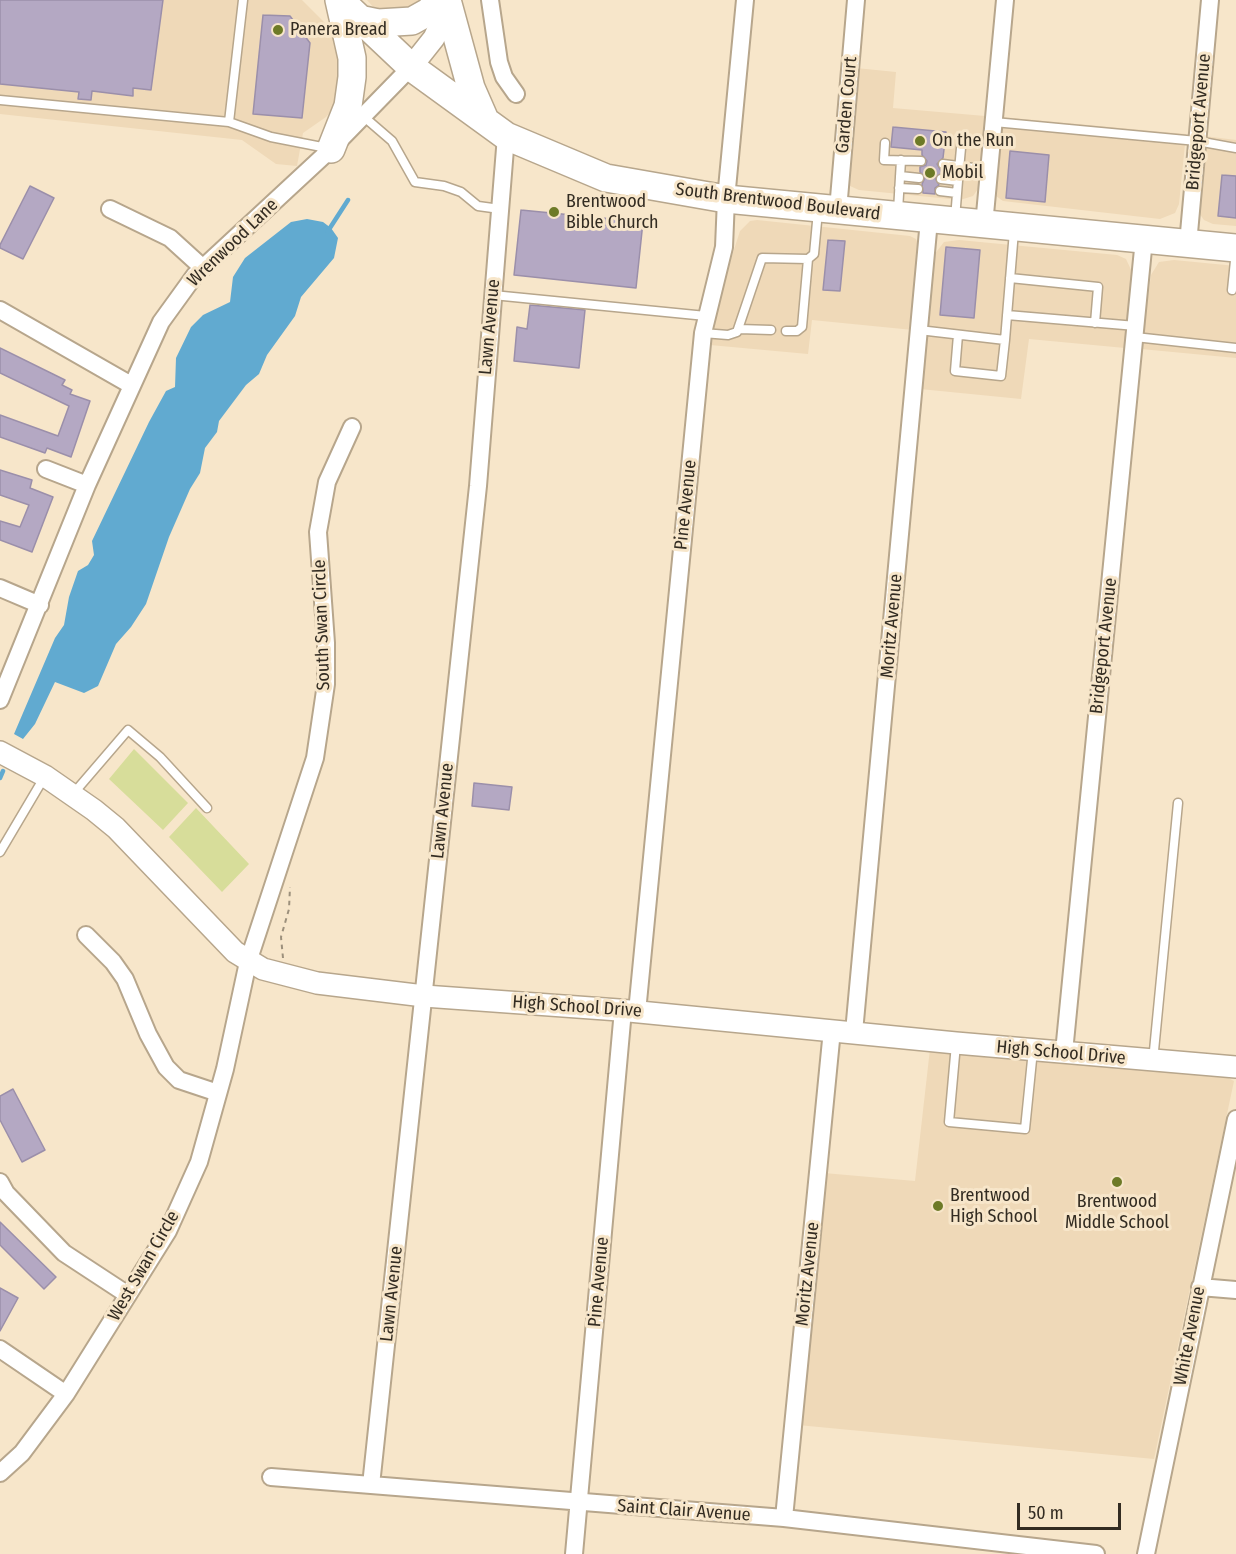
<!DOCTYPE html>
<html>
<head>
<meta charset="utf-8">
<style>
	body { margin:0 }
	#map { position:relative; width:1236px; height:1554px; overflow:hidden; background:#f7e6ca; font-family:"Fira Sans Condensed",sans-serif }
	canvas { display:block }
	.scale { position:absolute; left:1017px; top:1503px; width:104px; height:27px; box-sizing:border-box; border:3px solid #332c22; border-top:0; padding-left:8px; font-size:18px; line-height:21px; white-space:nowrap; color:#332c22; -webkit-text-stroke:4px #f7e6ca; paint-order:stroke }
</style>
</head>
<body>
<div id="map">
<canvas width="1236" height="1554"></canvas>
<div class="scale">50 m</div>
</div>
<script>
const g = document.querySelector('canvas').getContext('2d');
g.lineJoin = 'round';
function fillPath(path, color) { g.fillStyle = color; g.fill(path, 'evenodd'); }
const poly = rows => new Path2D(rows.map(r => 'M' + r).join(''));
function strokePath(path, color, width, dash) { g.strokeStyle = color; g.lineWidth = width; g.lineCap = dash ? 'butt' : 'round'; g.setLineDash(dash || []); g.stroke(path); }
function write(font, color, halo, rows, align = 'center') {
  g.font = font + ' "Fira Sans Condensed",sans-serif'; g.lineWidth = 6; g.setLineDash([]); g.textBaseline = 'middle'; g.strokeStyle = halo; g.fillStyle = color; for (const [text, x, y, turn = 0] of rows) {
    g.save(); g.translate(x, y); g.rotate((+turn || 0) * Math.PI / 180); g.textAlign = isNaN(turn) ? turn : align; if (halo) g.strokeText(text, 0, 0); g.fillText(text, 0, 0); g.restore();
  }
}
const built = poly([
	[0,0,302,0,334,32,342,47,339,102,326,117,303,133,297,166,276,164,242,140,0,114],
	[367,0,422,0,416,7,376,10],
	[856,68,896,72,893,108,985,116,978,189,973,196,960,200,859,190,850,186,848,183],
	[1002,117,1186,134,1179,204,1175,213,1160,219,1003,201,996,196,995,190],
	[1204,136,1236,140,1236,226,1213,224,1204,220,1199,213,1198,206],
	[757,220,910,236,916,239,920,249,913,330,812,320,808,354,710,345,717,302,740,231,750,221],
	[959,240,1117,255,1126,259,1133,274,1125,348,1029,339,1021,399,920,389,934,255,944,242],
	[1174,260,1236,266,1236,358,1141,349,1151,275,1159,262],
	[930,1049,1228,1078,1234,1081,1154,1459,798,1425,824,1173,915,1181]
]);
const green = poly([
	[134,749,188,803,163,830,109,779],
	[196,808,249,864,222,892,169,837]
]);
const water = poly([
	[307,219,323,222,331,228,338,238,334,258,301,297,295,316,267,355,259,374,246,385,219,421,217,432,205,448,200,473,190,489,169,537,146,604,131,627,116,644,98,686,84,693,55,682,35,724,23,739,14,734,55,638,64,625,69,597,78,571,88,565,94,555,92,541,149,422,166,391,175,387,176,358,191,327,203,315,230,302,233,277,245,258,291,222]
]);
const stream = poly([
	[328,231,348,200],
	[0,778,3,771]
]);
const building = poly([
	[0,0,163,0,151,90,133,88,133,96,92,91,91,100,78,99,79,92,0,84,0,0],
	[263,15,290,16,310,43,302,118,253,114,263,15],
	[893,127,946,132,943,158,937,164,942,173,935,178,939,185,935,188,935,194,923,193,922,184,925,178,920,172,920,167,926,165,927,161,922,155,922,150,891,147,893,127],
	[1010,151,1049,155,1045,202,1006,198,1010,151],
	[1222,175,1236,176,1236,218,1218,216,1222,175],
	[30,186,54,198,23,259,0,248,0,245,30,186],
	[521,210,643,222,636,288,514,275,521,210],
	[828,240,845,241,840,291,823,290,828,240],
	[946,247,980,250,974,318,940,315,946,247],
	[530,305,585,310,579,368,514,361,517,327,527,329,530,305],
	[0,348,65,380,62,385,72,390,70,394,90,401,71,457,47,448,45,453,0,437,0,415,58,436,69,406,0,373,0,348],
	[0,470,32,480,30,488,53,497,32,552,0,540,0,521,20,527,29,505,0,495,0,470],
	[474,783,512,787,509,810,472,806,474,783],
	[13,1089,45,1150,22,1162,0,1120,0,1096,13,1089],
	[0,1222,56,1277,44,1289,0,1245,0,1222],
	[0,1288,18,1298,0,1331,0,1288]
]);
const path = poly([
	[283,958,281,937,289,909,290,887]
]);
const service = poly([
	[0,100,229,122,271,137,327,148],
	[363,116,392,141,415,182,444,186,461,192,478,206,500,209],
	[229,122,243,0],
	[994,122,1197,141,1236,148],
	[885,143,884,160,921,161],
	[943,164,989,170],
	[900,176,919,178],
	[941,179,958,181,962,137],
	[899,188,918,189],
	[940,191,957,193],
	[898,211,901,160],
	[955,219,958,181],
	[1010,278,1098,287,1095,323],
	[1232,290,1236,251],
	[493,295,706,316],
	[1007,315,1136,326],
	[739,329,771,330],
	[919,330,1005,340,1014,231],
	[786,331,797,331,802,327,808,259,814,254,818,211],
	[703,333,728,335,737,332,762,258,808,259],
	[958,335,955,371,1001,376,1005,340],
	[1135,337,1236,348],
	[73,794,128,730,160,757,207,808],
	[0,852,45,776],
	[956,1044,949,1122,1025,1129,1033,1050],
	[1153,1061,1178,803]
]);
const minor = poly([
	[490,0,499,62,504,77,516,94],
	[110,209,170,238,203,268],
	[838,210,856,0],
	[984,225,1005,0],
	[1188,244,1210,0],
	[0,310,131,385],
	[46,469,87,485],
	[0,588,40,605],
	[0,700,87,485,161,322,195,275,331,149,411,67],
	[86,935,113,962,125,979,148,1034,166,1067,179,1080,218,1093],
	[637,1012,703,333,724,247,726,199,745,0],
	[854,1032,929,220],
	[1064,1052,1144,239],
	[0,1182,6,1193,64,1253,128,1295],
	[1200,1287,1236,1290],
	[0,1349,66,1394],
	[0,1473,22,1453,66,1394,168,1231,199,1162,225,1069,248,962,315,758,326,684,326,643,318,532,327,482,352,427],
	[271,1477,784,1518,1096,1554],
	[371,1485,478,486,506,136],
	[784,1518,832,1030],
	[574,1554,623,1010],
	[1146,1554,1236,1119]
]);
const tertiary = poly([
	[411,67,434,38,442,21,445,0],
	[0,752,45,776,94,810,116,828,235,952,263,969,317,983,424,996,619,1010,956,1043,1236,1067]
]);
const primary = poly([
	[340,0,411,67,506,136,606,178,726,199,1236,248],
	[447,0,471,88,485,120],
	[359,19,378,23,412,21,430,11,437,0],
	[331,149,348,106,352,77,352,58,339,0]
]);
const markers = [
	[278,30,6,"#6d7a27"],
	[920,141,6,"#6d7a27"],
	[930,173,6,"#6d7a27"],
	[554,212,6,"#6d7a27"],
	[1117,1182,6,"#6d7a27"],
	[938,1206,6,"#6d7a27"]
];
const poiNames = [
	["Panera Bread",290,30],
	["On the Run",932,141],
	["Mobil",942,173],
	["Brentwood",566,202],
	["Bible Church",566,223],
	["Brentwood",950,1196],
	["High School",950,1217],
	["Brentwood",1117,1202,"center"],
	["Middle School",1117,1223,"center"]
];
const streetNames = [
	["Garden Court",847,105,-85],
	["Bridgeport Avenue",1199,122,-85],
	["South Brentwood Boulevard",778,202,7],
	["Wrenwood Lane",233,243,-44],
	["Lawn Avenue",490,327,-85],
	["Pine Avenue",686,505,-84],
	["South Swan Circle",322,625,-92],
	["Moritz Avenue",892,626,-85],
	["Bridgeport Avenue",1104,646,-84],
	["Lawn Avenue",443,811,-84],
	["High School Drive",577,1007,4],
	["High School Drive",1061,1053,5],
	["West Swan Circle",144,1266,-60],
	["Moritz Avenue",808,1274,-84],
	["Pine Avenue",599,1282,-85],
	["Lawn Avenue",392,1294,-84],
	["White Avenue",1190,1336,-79],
	["Saint Clair Avenue",684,1511,4]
];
fillPath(built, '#efd9b8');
fillPath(green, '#d7dd9a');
fillPath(water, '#61aad0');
strokePath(stream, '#61aad0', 4.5);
fillPath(building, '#b4a8c3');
strokePath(building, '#9b8faa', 1.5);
strokePath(service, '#b7a68c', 11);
strokePath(minor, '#b7a68c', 20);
strokePath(tertiary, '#b7a68c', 24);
strokePath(primary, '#b7a68c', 30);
strokePath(path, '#9c907c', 2, [4.5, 4.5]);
strokePath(service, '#fff', 8);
strokePath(minor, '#fff', 16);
strokePath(tertiary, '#fff', 21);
strokePath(primary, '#fff', 27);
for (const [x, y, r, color] of markers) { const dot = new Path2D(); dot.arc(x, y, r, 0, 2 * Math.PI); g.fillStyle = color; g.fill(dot); strokePath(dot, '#f7e6ca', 2); }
write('18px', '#332c22', '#f7e6ca', poiNames, 'left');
write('18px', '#332c22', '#f7e6ca', streetNames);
</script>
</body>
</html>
